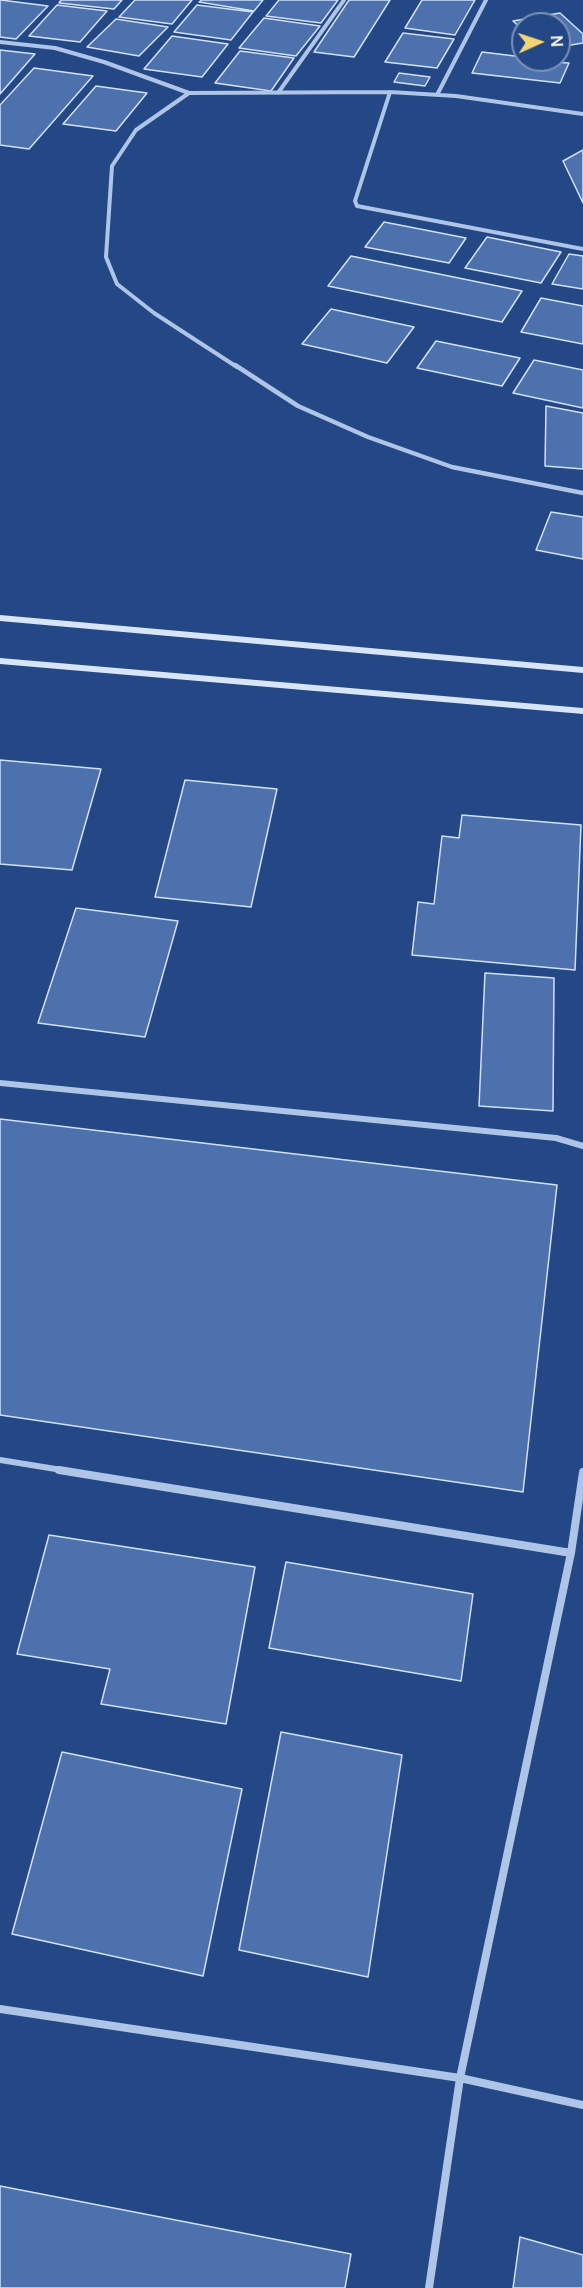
<!DOCTYPE html>
<html>
<head>
<meta charset="utf-8">
<style>
	body { margin:0 }
	#map { position:relative; width:583px; height:2288px; overflow:hidden; background:#244885; font-family:Manrope,sans-serif }
	canvas { display:block }
	.north { position:absolute; left:511px; top:12px; width:60px; height:60px; box-sizing:border-box; background:#244885; border:2px solid #7c91b6; border-radius:50%; rotate:87deg; font-size:16px; font-weight:700; line-height:24px; text-align:center; color:#fff }
	.north::after { content:''; display:block; margin:auto; width:21px; height:27px; background:#f3d671; clip-path:polygon(50% 0,100% 100%,50% 72%,0 100%) }
</style>
</head>
<body>
<div id="map">
<canvas width="583" height="2288"></canvas>
<div class="north">N</div>
</div>
<script>
const g = document.querySelector('canvas').getContext('2d');
g.lineJoin = 'round';
function fillPath(path, color) { g.fillStyle = color; g.fill(path, 'evenodd'); }
const poly = rows => new Path2D(rows.map(r => 'M' + r).join(''));
function strokePath(path, color, width, dash) { g.strokeStyle = color; g.lineWidth = width; g.lineCap = dash ? 'butt' : 'round'; g.setLineDash(dash || []); g.stroke(path); }
const building = poly([
	[0,0,1,0,48,6,16,39,0,37,0,0],
	[61,0,122,0,114,9,59,3,61,0],
	[135,0,192,0,172,24,119,17,135,0],
	[202,0,263,0,254,11,199,2,202,0],
	[279,0,338,0,321,23,266,16,279,0],
	[349,0,390,0,354,57,314,52,349,0],
	[422,0,475,0,455,35,405,28,422,0],
	[57,5,107,11,80,42,29,36,57,5],
	[197,5,253,12,231,40,174,32,197,5],
	[560,13,583,34,583,43,559,47,559,24,523,24,523,30,513,21,560,13],
	[264,18,320,26,296,56,239,48,264,18],
	[116,19,168,27,139,56,87,47,116,19],
	[403,33,454,39,437,68,385,62,403,33],
	[172,36,228,44,202,77,144,69,172,36],
	[0,50,35,54,0,94,0,50],
	[240,51,294,58,271,91,215,83,240,51],
	[482,52,523,57,523,60,569,63,560,83,472,73,482,52],
	[34,68,93,76,29,149,0,145,0,105,34,68],
	[399,73,430,77,425,86,394,82,399,73],
	[96,86,147,93,116,131,63,124,96,86],
	[583,150,583,203,563,161,583,150],
	[384,222,466,238,449,263,365,247,384,222],
	[487,237,561,252,541,283,465,268,487,237],
	[569,254,583,256,583,289,552,284,569,254],
	[351,256,522,291,502,322,328,286,351,256],
	[541,298,583,306,583,344,521,332,541,298],
	[331,309,414,327,387,363,302,344,331,309],
	[436,341,520,358,502,386,417,368,436,341],
	[534,360,583,370,583,408,513,393,534,360],
	[546,406,583,413,583,469,545,466,546,406],
	[551,512,583,517,583,559,536,550,551,512],
	[0,760,101,769,72,870,0,864,0,760],
	[185,780,277,789,251,907,155,897,185,780],
	[462,815,581,825,575,970,412,955,418,902,434,904,442,836,459,838,462,815],
	[76,908,178,921,145,1037,38,1023,76,908],
	[485,973,554,978,553,1111,479,1106,485,973],
	[0,1119,557,1185,523,1492,0,1415,0,1119],
	[49,1535,255,1567,226,1724,101,1704,110,1669,17,1654,49,1535],
	[286,1562,473,1594,461,1681,269,1648,286,1562],
	[281,1732,402,1755,368,1977,239,1950,281,1732],
	[62,1752,242,1789,203,1976,12,1934,62,1752],
	[0,2186,351,2254,345,2288,0,2288,0,2186],
	[520,2237,583,2255,583,2288,513,2288,520,2237]
]);
const minorFar3 = poly([
	[0,42,55,48,104,62,189,93,390,92,456,96,583,114],
	[390,92,355,201,357,206,583,249],
	[189,93,136,130,112,166,106,257,117,284,154,313,237,367],
	[278,93,344,0],
	[437,95,486,0]
]);
const minorFar2 = poly([
	[235,365,298,406,368,437,452,467,583,493]
]);
const minorFar1 = poly([
	[0,1083,556,1138,583,1146],
	[0,1460,68,1471]
]);
const minor = poly([
	[59,1470,571,1553],
	[0,2009,460,2078,583,2105],
	[429,2288,460,2078,571,1553,583,1472]
]);
const secondary = poly([
	[0,615,583,667,583,673,0,621,0,615],
	[0,658,583,708,583,714,0,664,0,658]
]);
fillPath(building, '#4c71ad');
strokePath(building, '#d2e0f7', 1.5);
strokePath(minorFar3, '#aec5e8', 4);
strokePath(minorFar2, '#aec5e8', 4.5);
strokePath(minorFar1, '#aec5e8', 6);
strokePath(minor, '#aec5e8', 8);
fillPath(secondary, '#d8e4f7');
</script>
</body>
</html>
